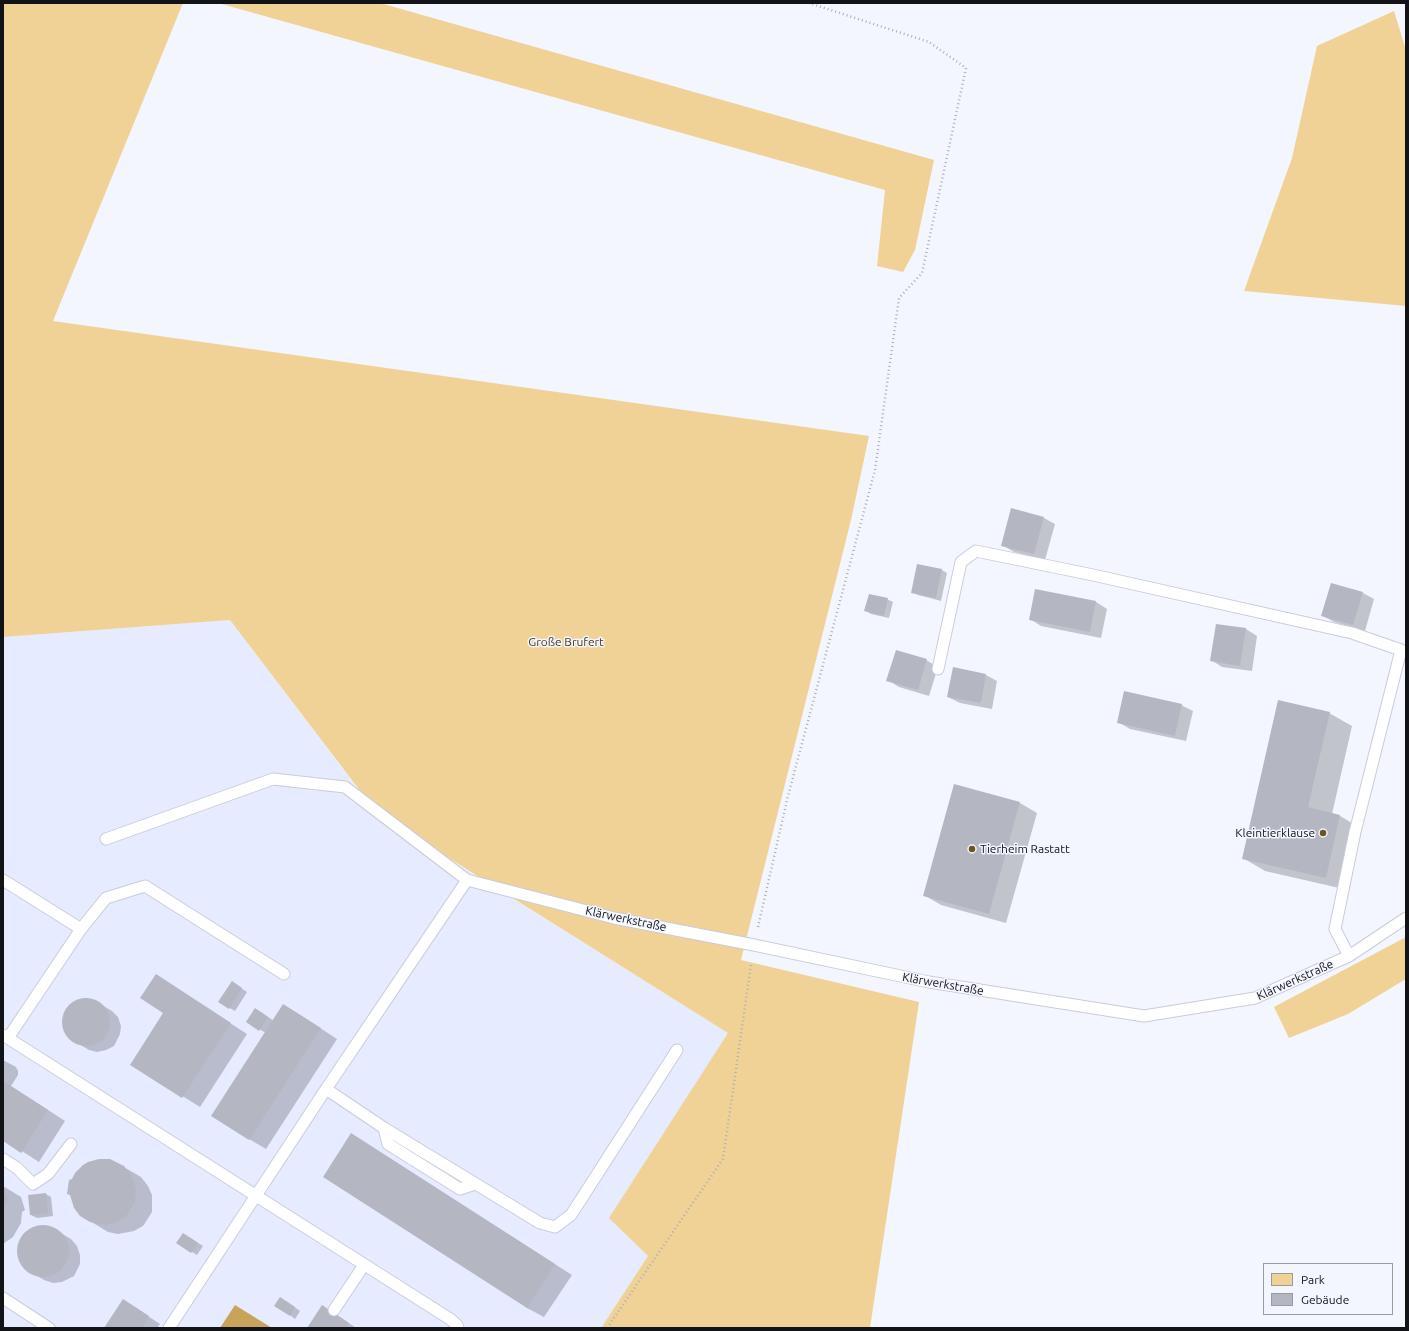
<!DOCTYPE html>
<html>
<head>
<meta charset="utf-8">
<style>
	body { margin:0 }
	#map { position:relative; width:1409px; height:1331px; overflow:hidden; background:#f3f5ff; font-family:Ubuntu,sans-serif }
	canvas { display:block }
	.frame { position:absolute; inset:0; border:4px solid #121317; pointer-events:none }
	.legend { position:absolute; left:1263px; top:1263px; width:130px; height:52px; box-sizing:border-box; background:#f3f5ff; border:1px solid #999ba2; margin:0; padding:5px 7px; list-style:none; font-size:12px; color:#121317 }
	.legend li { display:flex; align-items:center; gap:8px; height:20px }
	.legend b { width:20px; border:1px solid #999ba2 }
</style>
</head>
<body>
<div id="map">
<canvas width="1409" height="1331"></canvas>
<div class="frame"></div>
<ul class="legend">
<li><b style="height:11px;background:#f1d296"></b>Park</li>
<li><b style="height:11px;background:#b4b6c2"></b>Gebäude</li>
</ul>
</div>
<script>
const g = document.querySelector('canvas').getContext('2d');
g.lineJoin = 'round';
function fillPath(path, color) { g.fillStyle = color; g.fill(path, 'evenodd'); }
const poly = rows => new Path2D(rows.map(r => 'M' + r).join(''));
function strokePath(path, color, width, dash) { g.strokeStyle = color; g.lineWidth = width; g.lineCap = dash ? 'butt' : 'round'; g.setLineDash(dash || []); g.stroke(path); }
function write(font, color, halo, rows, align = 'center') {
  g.font = font + ' Ubuntu,sans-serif'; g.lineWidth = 3; g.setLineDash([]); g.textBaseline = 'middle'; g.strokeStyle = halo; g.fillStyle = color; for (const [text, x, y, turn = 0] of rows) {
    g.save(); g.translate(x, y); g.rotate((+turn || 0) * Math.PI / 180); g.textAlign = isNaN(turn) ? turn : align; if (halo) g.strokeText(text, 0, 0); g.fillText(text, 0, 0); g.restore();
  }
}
const built = poly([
	[230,620,377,814,729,1033,610,1218,648,1256,601,1328,3,1328,3,637]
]);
const green = poly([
	[3,3,183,3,53,321,869,436,851,520,741,960,919,1002,870,1328,601,1328,648,1256,609,1218,728,1033,377,813,230,620,3,637],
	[218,3,380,3,934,160,915,250,903,272,877,266,885,190],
	[1394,11,1406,50,1406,306,1244,291,1292,158,1317,46],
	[1406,937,1406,979,1348,1014,1289,1038,1274,1007]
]);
const water = poly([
	[235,1305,272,1328,220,1328]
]);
const shadow = poly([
	[1044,518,1055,524,1045,560,1014,552,1002,545],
	[918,565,942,570,947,573,941,601,918,595,912,592],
	[1363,593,1374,599,1365,631,1334,622,1323,616],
	[887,599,893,602,889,618,871,614,866,611],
	[1096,602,1107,609,1101,638,1041,626,1030,619],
	[1217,625,1246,629,1257,636,1252,671,1222,667,1211,660],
	[926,660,938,667,929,696,899,687,888,680],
	[986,675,997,681,992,709,960,703,948,697],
	[1181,705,1193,711,1186,741,1130,729,1118,722],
	[1329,713,1352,726,1332,814,1340,816,1362,829,1348,890,1265,871,1243,858],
	[955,785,1020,803,1037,813,1006,923,941,905,924,895],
	[232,982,247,992,235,1011,219,1002],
	[173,986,247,1034,200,1107,131,1064,165,1013],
	[85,998,93,1000,100,1004,112,1011,118,1017,121,1026,120,1034,114,1046,106,1050,97,1052,89,1050,69,1038,64,1031,63,1022,64,1014,68,1007,77,1000],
	[261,1012,274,1021,300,1015,337,1039,266,1149,249,1139,266,1033,247,1022],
	[3,1060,16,1067,18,1071,18,1075,11,1086,65,1121,39,1162,3,1139],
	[351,1134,572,1275,544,1317,527,1308],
	[115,1162,141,1177,148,1186,152,1195,152,1212,143,1226,134,1231,118,1234,108,1232,90,1221],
	[3,1186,21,1197,25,1210,22,1212,21,1223,13,1237,3,1244],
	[46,1194,51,1197,53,1216,37,1218,31,1215],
	[42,1226,51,1227,59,1232,71,1239,77,1246,80,1255,80,1264,74,1276,62,1282,53,1283,44,1280,24,1268,19,1260,18,1251,20,1242,25,1234,33,1228],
	[189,1237,203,1246,197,1255,177,1243],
	[286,1301,300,1311,295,1319,290,1315],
	[134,1307,160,1324,157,1328,105,1328],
	[334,1313,356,1328,308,1328]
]);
const building = poly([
	[1011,508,1044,517,1034,554,1001,546],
	[917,564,942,569,936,598,911,593],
	[1331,583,1363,592,1353,625,1321,616],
	[1035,589,1096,601,1090,632,1029,620],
	[869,594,888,598,884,616,864,611],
	[1216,624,1246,628,1240,666,1210,661],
	[896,650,927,659,918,690,886,681],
	[953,667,986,674,981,703,947,697],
	[1124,691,1182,704,1175,736,1117,723],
	[1278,700,1330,712,1308,807,1340,815,1326,878,1242,859],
	[954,784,1020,802,989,914,923,896],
	[156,974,231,1023,182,1098,130,1065,163,1013,140,998],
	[232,981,242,988,229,1009,218,1002],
	'62 1022a24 24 0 1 1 48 0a24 24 0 1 1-48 0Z',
	[283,1004,321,1028,249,1140,211,1116],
	[255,1008,268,1017,259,1031,246,1022],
	[3,1081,48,1110,21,1153,3,1141],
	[351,1133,555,1264,527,1308,323,1177],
	[99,1159,110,1159,124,1166,131,1175,135,1185,136,1191,135,1202,126,1216,117,1222,106,1225,90,1222,80,1216,74,1208,70,1195,67,1194,69,1180,72,1179,75,1173,83,1165,88,1162],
	[3,1185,8,1200,5,1202,3,1217],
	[46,1193,48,1213,30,1215,28,1195],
	'17 1251a26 26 0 1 1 52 0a26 26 0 1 1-52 0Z',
	[183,1233,198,1243,191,1253,176,1243],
	[280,1297,295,1307,290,1316,274,1306],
	[123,1299,149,1316,142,1328,104,1328],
	[322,1305,349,1323,345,1328,307,1328]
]);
const path = poly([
	[758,927,788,796,875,470,899,298,922,273,966,68,929,42,809,3],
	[607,1328,723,1159,751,965]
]);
const lane = poly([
	[938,669,961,562,976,551,1093,575,1352,633,1401,650,1355,832,1335,929,1349,956],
	[106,839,273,779,345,787,467,880,614,918,754,945,929,982,1144,1016,1255,998,1349,956,1406,918],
	[3,880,81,929,106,898,145,886,284,974],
	[3,1035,450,1319,457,1325,458,1328],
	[8,1038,81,929],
	[326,1089,384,1128,540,1223,555,1227,571,1215,677,1050],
	[384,1128,388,1144,460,1189,475,1184],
	[3,1159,17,1168,33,1184,48,1174,71,1144],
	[3,1298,49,1328],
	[334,1310,364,1265],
	[169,1328,326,1089,467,880]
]);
const markers = [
	[1323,833,4,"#6c5525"],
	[972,849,4,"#6c5525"]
];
const parkNames = [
	["Große Brufert",566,642]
];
const poiNames = [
	["Kleintierklause",1315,833],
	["Tierheim Rastatt",980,849,"left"]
];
const streetNames = [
	["Klärwerkstraße",626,919,12],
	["Klärwerkstraße",1295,980,-24],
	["Klärwerkstraße",943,984,10]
];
fillPath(built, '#e7ebff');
fillPath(green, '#f1d296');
fillPath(water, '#c8a45b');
fillPath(shadow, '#0003');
fillPath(building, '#b4b6c2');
strokePath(lane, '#caccd9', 13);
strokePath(path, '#adafb7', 2.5, [1, 3]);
strokePath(lane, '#fff', 11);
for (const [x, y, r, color] of markers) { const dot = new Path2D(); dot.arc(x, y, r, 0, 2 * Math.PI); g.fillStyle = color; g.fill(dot); strokePath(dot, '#f3f5ff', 1.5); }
write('12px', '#483919', '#f3f5ff', parkNames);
write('12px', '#121317', '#f3f5ff', poiNames, 'right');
write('12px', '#121317', '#f3f5ff', streetNames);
</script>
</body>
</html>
